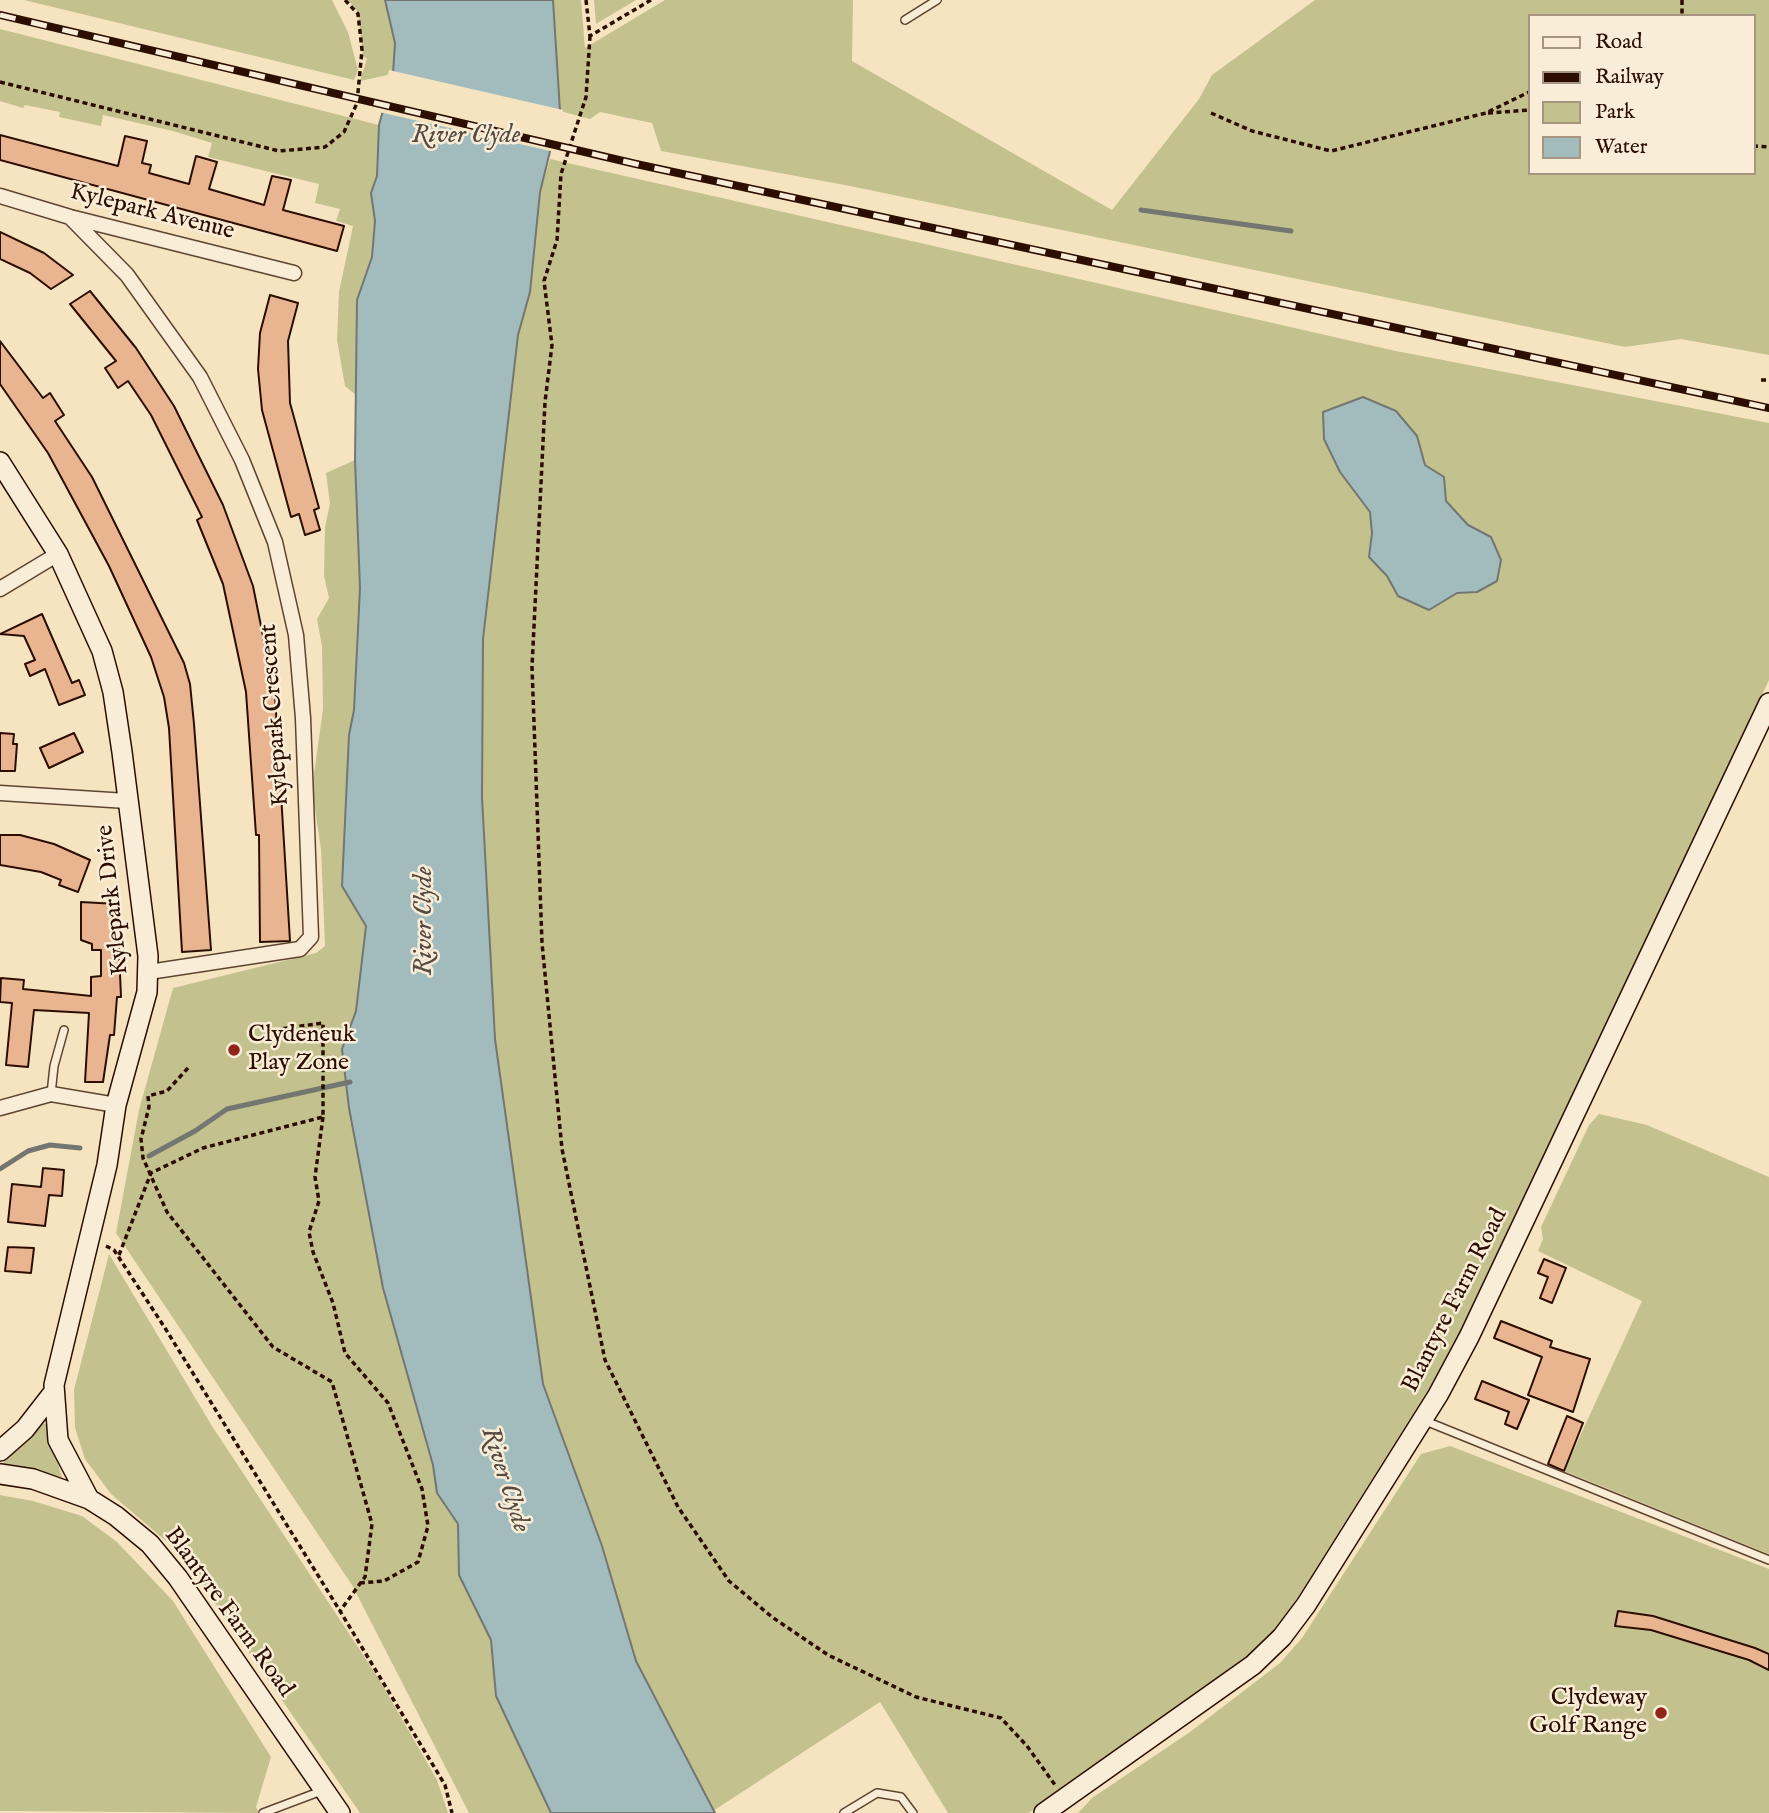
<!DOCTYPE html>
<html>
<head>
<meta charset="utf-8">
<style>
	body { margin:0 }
	#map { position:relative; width:1769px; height:1813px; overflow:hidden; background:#f6e4c1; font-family:"IM FELL English",serif }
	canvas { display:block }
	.legend { position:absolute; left:1528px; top:14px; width:228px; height:161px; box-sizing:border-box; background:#f9edd7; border:2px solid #a79481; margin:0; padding:9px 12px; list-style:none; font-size:21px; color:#2c0e00 }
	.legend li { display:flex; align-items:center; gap:14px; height:35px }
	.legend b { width:35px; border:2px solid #a79481 }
</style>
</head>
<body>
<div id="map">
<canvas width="1769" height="1813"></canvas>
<ul class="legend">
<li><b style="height:9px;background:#f9edd7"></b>Road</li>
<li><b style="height:9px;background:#2c0e00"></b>Railway</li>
<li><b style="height:19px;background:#c3c28e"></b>Park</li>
<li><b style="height:19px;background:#a2bcbd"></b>Water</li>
</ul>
</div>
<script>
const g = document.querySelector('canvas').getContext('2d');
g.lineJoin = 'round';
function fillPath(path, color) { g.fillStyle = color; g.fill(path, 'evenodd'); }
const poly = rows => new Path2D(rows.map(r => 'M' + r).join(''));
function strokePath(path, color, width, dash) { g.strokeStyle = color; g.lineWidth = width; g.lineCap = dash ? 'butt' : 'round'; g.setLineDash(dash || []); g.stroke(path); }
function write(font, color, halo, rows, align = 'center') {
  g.font = font + ' "IM FELL English",serif'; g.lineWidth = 5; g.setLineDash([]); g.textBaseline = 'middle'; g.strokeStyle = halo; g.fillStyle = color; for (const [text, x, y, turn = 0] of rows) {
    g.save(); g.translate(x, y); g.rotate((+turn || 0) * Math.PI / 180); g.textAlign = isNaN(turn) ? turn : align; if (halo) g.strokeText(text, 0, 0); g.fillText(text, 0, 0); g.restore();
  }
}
const green = poly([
	[24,0,332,0,348,32,358,70,354,80],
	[348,0,385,0,395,43,393,74,360,81,367,59,363,56,358,12],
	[553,0,581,0,585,48,665,0,853,0,852,61,1112,210,1199,99,1212,75,1315,0,1769,0,1769,355,1681,339,1625,347,850,186,661,151,652,123,600,112,590,119,560,111],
	[1529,16,1753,16,1753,173,1529,173],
	[594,0,636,0,596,24],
	[0,29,379,125,377,176,371,193,375,221,372,257,357,300,357,396,345,386,337,340,339,292,353,226,336,221,340,209,315,203,319,184,208,157,212,143,173,131,103,115,101,126,59,117,60,112,25,105,23,108,0,101],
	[550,159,1396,351,1769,423,1769,680,1469,1316,1428,1390,1277,1630,1238,1664,1029,1813,948,1813,880,1702,713,1811,636,1661,602,1546,543,1384,495,1039,482,797,483,639,518,334,530,292,540,192],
	[355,460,360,588,354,710,349,735,342,886,366,926,356,1011,342,1049,349,1108,383,1288,433,1465,437,1493,458,1524,459,1575,491,1640,496,1696,551,1813,469,1813,352,1585,116,1233,139,1110,173,988,316,953,325,946,321,849,312,789,323,709,322,646,317,619,329,598,324,576,325,527,330,504,326,473],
	[1599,1114,1647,1125,1769,1177,1769,1554,1564,1471,1642,1301,1538,1251,1543,1239,1541,1227,1589,1125],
	[109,1254,212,1426,379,1679,437,1780,448,1813,360,1813,181,1554,111,1494,85,1459,75,1428,74,1390],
	[42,1423,46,1424,62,1477,2,1464],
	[1450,1446,1769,1569,1769,1813,1078,1813,1092,1798,1190,1732,1280,1663,1302,1638,1421,1454],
	[0,1495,33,1501,82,1516,117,1542,173,1601,271,1757,256,1807,259,1813,0,1811]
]);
const water = poly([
	[385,0,553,0,560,111,540,192,530,292,518,335,483,639,482,797,495,1039,543,1384,602,1546,636,1661,715,1813,551,1813,496,1696,491,1640,459,1575,458,1524,437,1493,433,1465,383,1288,349,1108,342,1049,356,1011,366,926,342,886,349,735,354,710,360,588,355,460,357,300,372,257,375,221,371,193,377,176,379,125,393,74,395,43,385,0],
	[1363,397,1396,411,1417,436,1425,465,1444,477,1446,501,1468,525,1491,537,1501,560,1497,581,1477,592,1457,593,1429,610,1398,596,1387,576,1369,557,1372,533,1370,512,1340,472,1324,439,1323,412,1363,397]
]);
const pier = poly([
	[389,70,563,110,555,152,379,112]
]);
const stream = poly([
	[1141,210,1291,231],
	[149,1156,195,1131,227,1109,350,1082],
	[0,1169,28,1151,50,1145,80,1148]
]);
const building = poly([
	[0,135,118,166,125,136,147,141,142,163,151,165,149,173,189,184,196,156,217,162,209,189,264,205,272,176,291,180,283,210,344,226,337,251,0,160,0,135],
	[0,232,44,253,73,275,51,289,30,273,0,259,0,232],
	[90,291,136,348,174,406,223,505,253,586,275,696,290,941,260,942,259,835,256,835,246,692,223,584,197,520,202,517,151,415,128,381,118,388,105,368,116,361,70,304,90,291],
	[270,295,298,303,288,341,290,403,319,508,314,510,320,530,305,535,299,514,291,517,262,410,258,369,260,333,270,295],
	[0,341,43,398,50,393,64,415,55,421,92,477,184,663,190,684,194,724,211,950,182,952,169,728,164,697,151,657,109,566,48,453,0,384,0,341],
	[42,614,72,683,79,680,85,695,59,705,45,669,30,676,25,664,35,660,24,636,0,634,42,614],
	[0,733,14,734,13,744,17,744,15,771,0,771,0,733],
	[74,733,83,752,49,768,40,748,74,733],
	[0,835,20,835,54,844,90,860,78,892,59,885,61,880,41,872,0,865,0,835],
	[81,902,117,904,121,997,117,997,114,1035,110,1035,103,1082,85,1082,89,1013,34,1010,28,1067,6,1065,12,1003,0,1002,1,978,24,980,23,989,91,996,91,977,101,976,101,950,92,950,92,944,81,940,81,902],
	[43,1168,64,1170,62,1196,49,1195,45,1226,8,1222,12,1184,41,1187,43,1168],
	[8,1247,34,1248,31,1273,5,1271,8,1247],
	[1544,1259,1566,1268,1552,1303,1540,1298,1548,1277,1538,1273,1544,1259],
	[1501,1321,1552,1341,1550,1347,1590,1359,1573,1412,1528,1395,1542,1357,1494,1338,1501,1321],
	[1482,1381,1529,1400,1517,1429,1505,1424,1509,1412,1475,1399,1482,1381],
	[1567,1416,1583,1423,1564,1471,1548,1464,1567,1416],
	[1618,1611,1653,1616,1755,1648,1769,1654,1769,1670,1749,1660,1651,1630,1615,1626,1618,1611]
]);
const path = poly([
	[586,0,590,36,651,0],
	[1682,0,1682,16],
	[590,36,586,97,561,174,557,240,544,281,552,345,545,402,532,667,542,943,562,1149,605,1360,678,1507,729,1581,772,1617,828,1655,916,1697,1001,1718,1027,1746,1055,1785],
	[0,82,279,151,325,147,344,132,357,103,362,50,358,14,345,0],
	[1211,113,1252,131,1331,151,1486,113,1529,92],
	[1488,113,1529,110],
	[1753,146,1769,147],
	[1761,380,1769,380],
	[188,1068,167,1091,148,1096,149,1107,141,1139,143,1158,167,1212,273,1347,332,1382,372,1524,365,1577,340,1611],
	[323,1117,315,1177,319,1201,309,1232,313,1252,333,1303,345,1353,388,1403,422,1489,428,1526,418,1562,384,1581,360,1583],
	[106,1246,114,1250,165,1328,340,1611,445,1785,452,1813],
	[119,1255,151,1173,203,1148,323,1117,323,1023,280,1029]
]);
const lane = poly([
	[905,20,937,0],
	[51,1094,54,1066,64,1030],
	[1423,1420,1769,1560],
	[263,1813,324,1790],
	[844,1813,877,1793,901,1797,913,1813]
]);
const street = poly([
	[0,196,70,217,294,273],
	[70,217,127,275,200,377,242,460,275,542,296,635,303,718,311,937,300,949,149,972],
	[0,589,58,554],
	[0,793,127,801],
	[0,1108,51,1094,116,1105]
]);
const secondary = poly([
	[0,462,58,554,102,651,113,692,122,752,148,956,147,992,116,1105,107,1165,54,1385,58,1440,89,1499],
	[0,1451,25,1429,53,1393],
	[0,1474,33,1479,89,1499,116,1516,150,1544,178,1578,340,1813],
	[1044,1813,1253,1665,1282,1637,1306,1605,1438,1395,1469,1337,1769,703]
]);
const rail = poly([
	[0,15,636,164,1769,408]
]);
const markers = [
	[234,1050,7,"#8f2418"],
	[1661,1713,7,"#8f2418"]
];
const streetNames = [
	["Kylepark Avenue",152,213,14],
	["Kylepark Crescent",276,715,-94],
	["Kylepark Drive",114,900,-96],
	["Blantyre Farm Road",1456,1301,-63],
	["Blantyre Farm Road",228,1613,54]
];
const poiNames = [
	["Clydeneuk",248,1036],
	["Play Zone",248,1064],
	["Clydeway",1647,1699,"right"],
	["Golf Range",1647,1727,"right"]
];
const waterNames = [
	["River Clyde",466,137],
	["River Clyde",426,921,-90],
	["River Clyde",504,1480,72]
];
fillPath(green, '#c3c28e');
fillPath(water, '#a2bcbd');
strokePath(water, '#737671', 2);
fillPath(pier, '#f6e4c1');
strokePath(stream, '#737671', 5);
fillPath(building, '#e9b591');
strokePath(building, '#2c0e00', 2);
strokePath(lane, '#5e4430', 10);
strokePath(street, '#5e4430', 17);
strokePath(secondary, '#2c0e00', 22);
strokePath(path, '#2c0e00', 3.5, [5, 3.5]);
strokePath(lane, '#f9edd7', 7);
strokePath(street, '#f9edd7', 14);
strokePath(secondary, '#f9edd7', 19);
strokePath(rail, '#2c0e00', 8);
strokePath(rail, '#f9edd7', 5, [16]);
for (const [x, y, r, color] of markers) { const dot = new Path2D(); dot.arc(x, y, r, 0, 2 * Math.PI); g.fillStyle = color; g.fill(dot); strokePath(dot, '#f9edd7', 2.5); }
write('24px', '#2c0e00', '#f9edd7', streetNames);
write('24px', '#2c0e00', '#f9edd7', poiNames, 'left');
write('italic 26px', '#554b42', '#f9edd7', waterNames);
</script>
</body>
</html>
